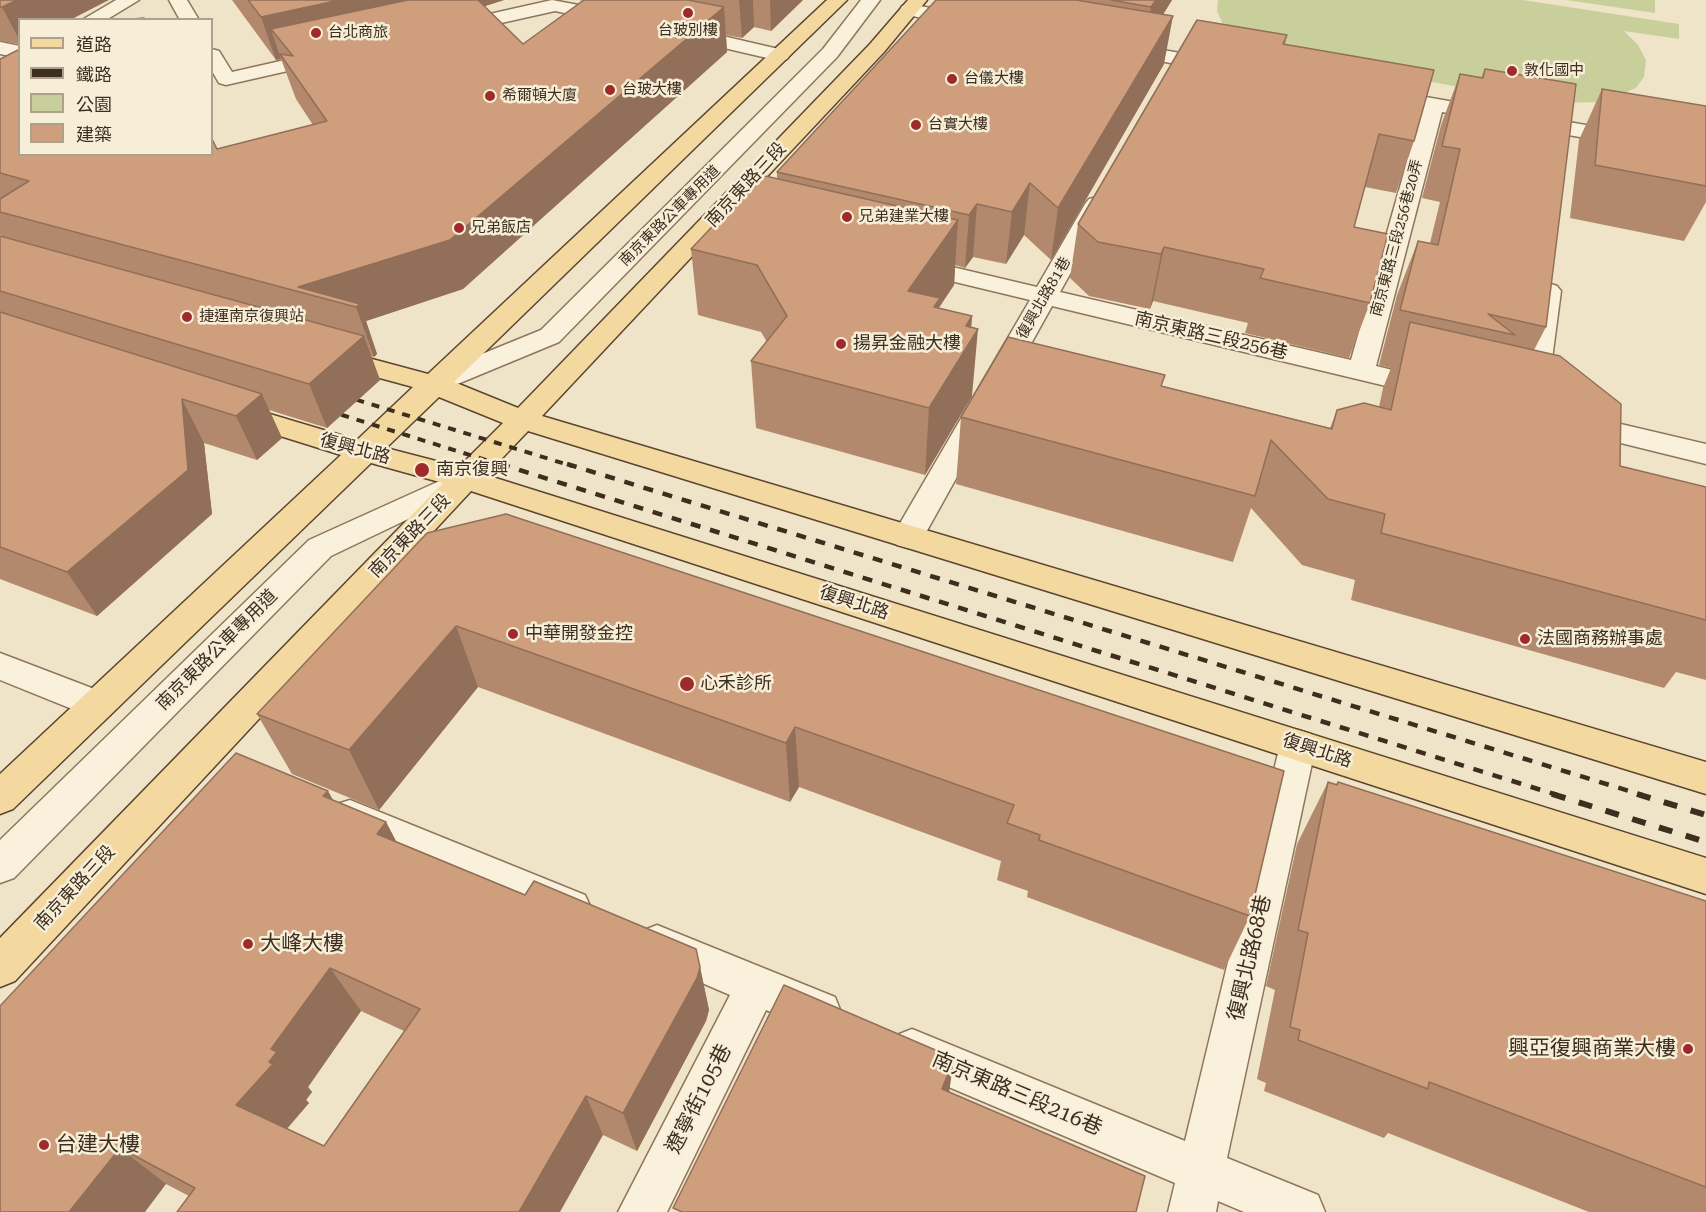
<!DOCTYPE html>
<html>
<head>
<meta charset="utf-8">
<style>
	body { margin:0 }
	#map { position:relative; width:1706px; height:1212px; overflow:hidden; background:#f0e4c8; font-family:"Roboto Serif","Noto Sans TC",serif }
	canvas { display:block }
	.legend { position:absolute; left:18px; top:18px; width:195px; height:138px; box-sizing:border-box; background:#f7eed8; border:2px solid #ada18e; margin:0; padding:8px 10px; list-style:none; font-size:18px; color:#3d2e20 }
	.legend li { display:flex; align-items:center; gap:12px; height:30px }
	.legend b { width:30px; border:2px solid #ada18e }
</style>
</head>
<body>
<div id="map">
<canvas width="1706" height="1212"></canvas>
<ul class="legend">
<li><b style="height:8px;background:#f3d9a0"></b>道路</li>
<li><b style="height:8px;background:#3d2e20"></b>鐵路</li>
<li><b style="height:16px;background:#c9cf9b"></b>公園</li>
<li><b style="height:16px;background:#cf9f7d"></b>建築</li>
</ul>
</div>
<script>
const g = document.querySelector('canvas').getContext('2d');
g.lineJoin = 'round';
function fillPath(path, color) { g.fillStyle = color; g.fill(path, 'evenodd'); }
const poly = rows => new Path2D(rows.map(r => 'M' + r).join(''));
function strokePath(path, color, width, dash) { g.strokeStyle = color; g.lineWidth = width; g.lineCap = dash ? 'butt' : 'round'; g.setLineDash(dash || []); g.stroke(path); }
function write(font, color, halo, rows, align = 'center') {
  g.font = font + ' "Roboto Serif","Noto Sans TC",serif'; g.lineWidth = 5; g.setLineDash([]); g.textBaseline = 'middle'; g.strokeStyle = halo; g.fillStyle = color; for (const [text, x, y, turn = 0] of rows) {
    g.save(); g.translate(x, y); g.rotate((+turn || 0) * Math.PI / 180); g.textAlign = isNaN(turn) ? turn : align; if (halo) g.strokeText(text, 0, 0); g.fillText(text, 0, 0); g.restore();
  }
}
const green = poly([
	[1218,0,1523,0,1679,24,1679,39,1624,31,1638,45,1646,60,1644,77,1636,88,1602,102,1550,103,1279,55,1225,29,1217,11],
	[1566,0,1655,0,1655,13]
]);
const minor = poly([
	[116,0,139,0,106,20,82,20,116,0],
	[169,0,187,0,199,20,180,20,169,0],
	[552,0,616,12,625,18,616,24,555,11,452,34,442,28,445,24,552,0],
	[861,0,880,0,837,57,559,342,443,390,433,393,423,390,419,384,423,378,541,330,823,49,861,0],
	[909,4,969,15,978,21,969,27,902,14,900,10,902,6,909,4],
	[684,27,787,51,790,55,787,59,780,61,677,37,674,33,684,27],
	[0,42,20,46,20,58,0,54,0,42],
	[1123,43,1220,60,1227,62,1230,66,1227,70,1220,72,1116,53,1113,49,1123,43],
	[212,49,219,51,232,72,329,50,336,52,339,56,336,60,226,85,219,83,212,71,212,49],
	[1380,89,1706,146,1706,160,1442,112,1376,366,1442,382,1446,388,1442,394,1432,397,1052,306,919,545,908,548,897,545,892,537,1030,300,901,269,898,264,901,259,910,257,1037,287,1085,204,1089,199,1097,197,1105,199,1109,204,1060,292,1351,360,1422,109,1373,99,1370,95,1373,91,1380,89],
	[1548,283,1557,286,1561,291,1547,397,1543,403,1533,406,1523,403,1519,397,1535,291,1539,286,1548,283],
	[1578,414,1706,444,1706,464,1568,430,1564,423,1568,416,1578,414],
	[466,469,477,472,481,479,477,486,331,556,14,878,0,883,0,840,309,540,466,469],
	[0,653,110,695,115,705,110,715,97,719,0,680,0,653],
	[1298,730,1311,734,1316,745,1227,1158,1318,1195,1325,1212,1244,1212,1218,1201,1216,1212,1168,1212,1175,1183,897,1065,890,1050,897,1035,912,1029,1185,1141,1280,745,1285,734,1298,730],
	[350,800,585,895,591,908,585,921,571,926,557,921,337,828,331,816,337,804,350,800],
	[657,925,835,997,841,1012,835,1027,820,1033,766,1010,667,1212,618,1212,730,995,642,957,636,944,642,931,657,925]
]);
const major = poly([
	[827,0,847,0,454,382,518,408,870,44,908,0,927,0,884,52,542,416,1706,762,1706,794,528,431,486,475,1706,858,1706,894,471,491,15,981,0,987,0,938,443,483,371,463,13,809,0,814,0,774,341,455,223,418,219,412,223,406,233,403,357,440,413,387,321,362,318,356,321,350,331,348,428,374,827,0],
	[439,397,503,423,459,467,386,448,439,397]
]);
const railFar2 = poly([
	[341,395,572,466],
	[326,410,505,466]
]);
const railFar1 = poly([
	[500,464,1557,795],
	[567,464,1642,795]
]);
const rail = poly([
	[1552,794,1706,842],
	[1637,794,1706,815]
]);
const wall = poly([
	[0,0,20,20,20,44,0,41],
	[232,0,504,0,484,6,523,44,583,1,579,0,803,0,771,31,754,27,742,38,726,35,727,52,463,289,366,321,377,354,374,357,371,356,380,380,327,428,269,410,282,438,257,460,204,443,212,514,97,616,0,579,0,236,2,237,0,234,0,59,217,149,313,125,296,99,281,59,276,60],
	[936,0,1172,0,1163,14,1164,64,1051,260,1024,235,1006,264,973,257,965,268,955,265,954,285,939,308,972,316,971,327,972,396,925,475,756,428,751,361,767,342,761,332,698,315,691,249,777,179,777,172],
	[1287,35,1285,44,1414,141,1396,193,1365,187,1354,227,1370,303,1349,358,1245,333,1248,323,1153,301,1150,309,1089,296,1070,278,1078,224],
	[1485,69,1546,327,1534,350,1620,466,1706,487,1706,680,1676,672,1664,688,1351,600,1355,580,1302,565,1251,508,1233,562,956,484,961,417,1162,386,1330,428,1337,410,1379,407,1383,388,1391,368,1379,365,1397,295,1418,241,1430,243,1440,202,1422,198,1441,125,1460,74,1481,78],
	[1602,89,1706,106,1706,202,1684,241,1570,218,1579,140],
	[506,514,1250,916,1224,970,1027,897,1028,891,997,880,1001,861,799,787,790,802,478,687,379,810,292,774,257,714],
	[1328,782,1336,784,1338,782,1706,901,1706,1212,1589,1212,1388,1133,1384,1138,1264,1091,1266,1083,1257,1079,1275,990,1266,986,1297,844],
	[333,800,386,822,396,841,700,967,709,1010,706,1021,637,1151,603,1135,189,1196,166,1184,0,1212],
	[361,1011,404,1031,324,1146,287,1129,309,1103,306,1100,312,1092,308,1087]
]);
const shadedWall = poly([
	[17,0,109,0,70,20,20,20,20,41,2,7],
	[340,0,504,0,461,14,271,29,281,59,276,60,261,17],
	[739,0,753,0,754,27,742,38],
	[770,0,803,0,771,31],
	[1156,0,1172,0,1145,44,1151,7],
	[724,7,727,52,463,289,366,321,377,354,374,357,356,307,298,287],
	[1173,16,1164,64,1051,260,1058,208],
	[1030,183,1024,235,1006,264,1012,212],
	[977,204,973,257,965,268,969,215],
	[958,220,954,285,939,307,936,365,908,291],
	[1164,247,1153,301,1150,309,1161,254],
	[972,316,970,342,978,329,972,396,925,475,929,408,966,326],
	[364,336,380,380,327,428,309,384],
	[262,394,282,438,257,460,236,416],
	[182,399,204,443,212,514,97,616,67,572],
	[456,626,478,687,379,810,349,750],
	[795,727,799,787,790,802,786,743],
	[328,791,355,839,323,796],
	[386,822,411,870,377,834],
	[700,967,709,1010,706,1021,637,1151,623,1113],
	[330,968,361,1011,308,1087,312,1092,306,1100,309,1103,274,1143,236,1105,269,1062,271,1049],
	[954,1058,948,1100,942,1089],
	[586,1096,603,1135,560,1212,519,1212],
	[120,1148,166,1184,145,1212,69,1212]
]);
const building = poly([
	[0,0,17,0,2,7,0,7,0,0],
	[248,0,340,0,261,17,248,0],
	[408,0,478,0,523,44,584,0,688,0,724,7,450,240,298,287,360,304,356,307,0,212,0,199,29,181,0,173,0,59,20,49,20,154,212,154,212,139,217,149,327,121,280,54,293,56,271,29,408,0],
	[936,0,1076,0,1173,16,1058,208,1030,183,1012,212,977,204,969,215,777,172,936,0],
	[1111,0,1156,0,1151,7,1111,0],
	[144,18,144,20,121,20,144,18],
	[1197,20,1287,35,1283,44,1434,70,1414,141,1379,134,1354,227,1388,234,1370,303,1260,278,1264,269,1164,247,1161,254,1098,242,1078,224,1197,20],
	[1485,69,1576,84,1546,327,1488,314,1515,335,1400,310,1418,241,1438,245,1460,149,1442,146,1460,74,1483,78,1485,69],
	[1602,89,1706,106,1706,186,1595,165,1602,89],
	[761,175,958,220,908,291,940,298,934,307,972,316,966,326,978,329,929,408,751,361,787,316,757,265,691,249,761,175],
	[0,236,364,336,309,384,0,291,0,236],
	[0,312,262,394,236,416,182,399,188,470,67,572,0,547,0,312],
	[1410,322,1560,356,1621,404,1620,466,1706,487,1706,620,1381,533,1385,514,1328,499,1271,440,1255,496,961,417,1008,337,1165,375,1161,386,1332,429,1337,410,1364,403,1391,410,1410,322],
	[506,514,1284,771,1250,916,1039,840,1040,835,1007,823,1014,805,795,727,786,743,456,626,349,750,257,714,427,533,506,514],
	[236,753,328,791,323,796,386,822,377,834,525,895,534,881,696,949,700,967,697,978,623,1113,586,1096,519,1212,177,1212,195,1188,120,1148,69,1212,0,1212,0,1006,236,753],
	[330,968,420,1009,324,1146,236,1105,273,1064,269,1062,277,1052,271,1049,330,968],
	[1328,782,1337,785,1338,782,1706,901,1706,1187,1429,1082,1428,1089,1298,1040,1300,1030,1290,1027,1308,933,1298,930,1328,782],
	[784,985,954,1058,942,1089,1145,1176,1136,1212,682,1212,673,1208,784,985]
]);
const markers = [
	[688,13,6,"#9e2a2b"],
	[316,33,6,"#9e2a2b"],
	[1512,71,6,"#9e2a2b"],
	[952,79,6,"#9e2a2b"],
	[610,90,6,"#9e2a2b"],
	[490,96,6,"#9e2a2b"],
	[916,125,6,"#9e2a2b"],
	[847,217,6,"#9e2a2b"],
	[459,228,6,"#9e2a2b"],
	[187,317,6,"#9e2a2b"],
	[841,344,6,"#9e2a2b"],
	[422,470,8,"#9e2a2b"],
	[513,634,6,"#9e2a2b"],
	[1525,639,6,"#9e2a2b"],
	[687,684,8,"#9e2a2b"],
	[248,944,6,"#9e2a2b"],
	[1688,1049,6,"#9e2a2b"],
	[44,1145,6,"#9e2a2b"]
];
const farPoinames = [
	["台玻別樓",688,31,"center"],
	["台北商旅",328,33],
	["敦化國中",1524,71],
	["台儀大樓",964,79],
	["台玻大樓",622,90],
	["希爾頓大廈",502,96],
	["台實大樓",928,125],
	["兄弟建業大樓",859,217],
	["兄弟飯店",471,228],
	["捷運南京復興站",199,317]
];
const farStreetnames = [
	["南京東路公車專用道",670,216,-45],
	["南京東路三段256巷20弄",1397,238,-75],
	["復興北路81巷",1044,298,-60]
];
const streetNames = [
	["南京東路三段",746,185,-47],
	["南京東路三段256巷",1211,336,13],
	["復興北路",355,449,15],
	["南京東路三段",410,536,-46],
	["復興北路",854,603,18],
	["南京東路公車專用道",217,650,-45],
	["復興北路",1317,751,18],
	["南京東路三段",75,888,-47]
];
const poiNames = [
	["揚昇金融大樓",853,344],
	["南京復興",436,470],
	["中華開發金控",525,634],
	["法國商務辦事處",1537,639],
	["心禾診所",700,684]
];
const nearPoinames = [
	["大峰大樓",260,944],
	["興亞復興商業大樓",1676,1049,"right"],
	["台建大樓",56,1145]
];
const nearStreetnames = [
	["復興北路68巷",1250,958,-77],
	["南京東路三段216巷",1017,1094,23],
	["遼寧街105巷",699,1099,-63]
];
fillPath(green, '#c9cf9b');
strokePath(minor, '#8d765c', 3);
strokePath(major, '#5b4430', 3);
fillPath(minor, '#faf1dc');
fillPath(major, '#f3d9a0');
strokePath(railFar2, '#3d2e20', 4, [8, 8]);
strokePath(railFar1, '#3d2e20', 4.5, [10, 10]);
strokePath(rail, '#3d2e20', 6, [14, 14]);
fillPath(wall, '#b2896c');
fillPath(shadedWall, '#916f58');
fillPath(building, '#cf9f7d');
strokePath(building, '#916f58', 1.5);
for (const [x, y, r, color] of markers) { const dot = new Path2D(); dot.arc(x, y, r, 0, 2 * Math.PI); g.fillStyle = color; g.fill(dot); strokePath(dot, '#f7eed8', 2); }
write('15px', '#3d2e20', '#f7eed8', farPoinames, 'left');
write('15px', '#3d2e20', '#f7eed8', farStreetnames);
write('18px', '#3d2e20', '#f7eed8', streetNames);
write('18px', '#3d2e20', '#f7eed8', poiNames, 'left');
write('21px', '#3d2e20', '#f7eed8', nearPoinames, 'left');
write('21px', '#3d2e20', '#f7eed8', nearStreetnames);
</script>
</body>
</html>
